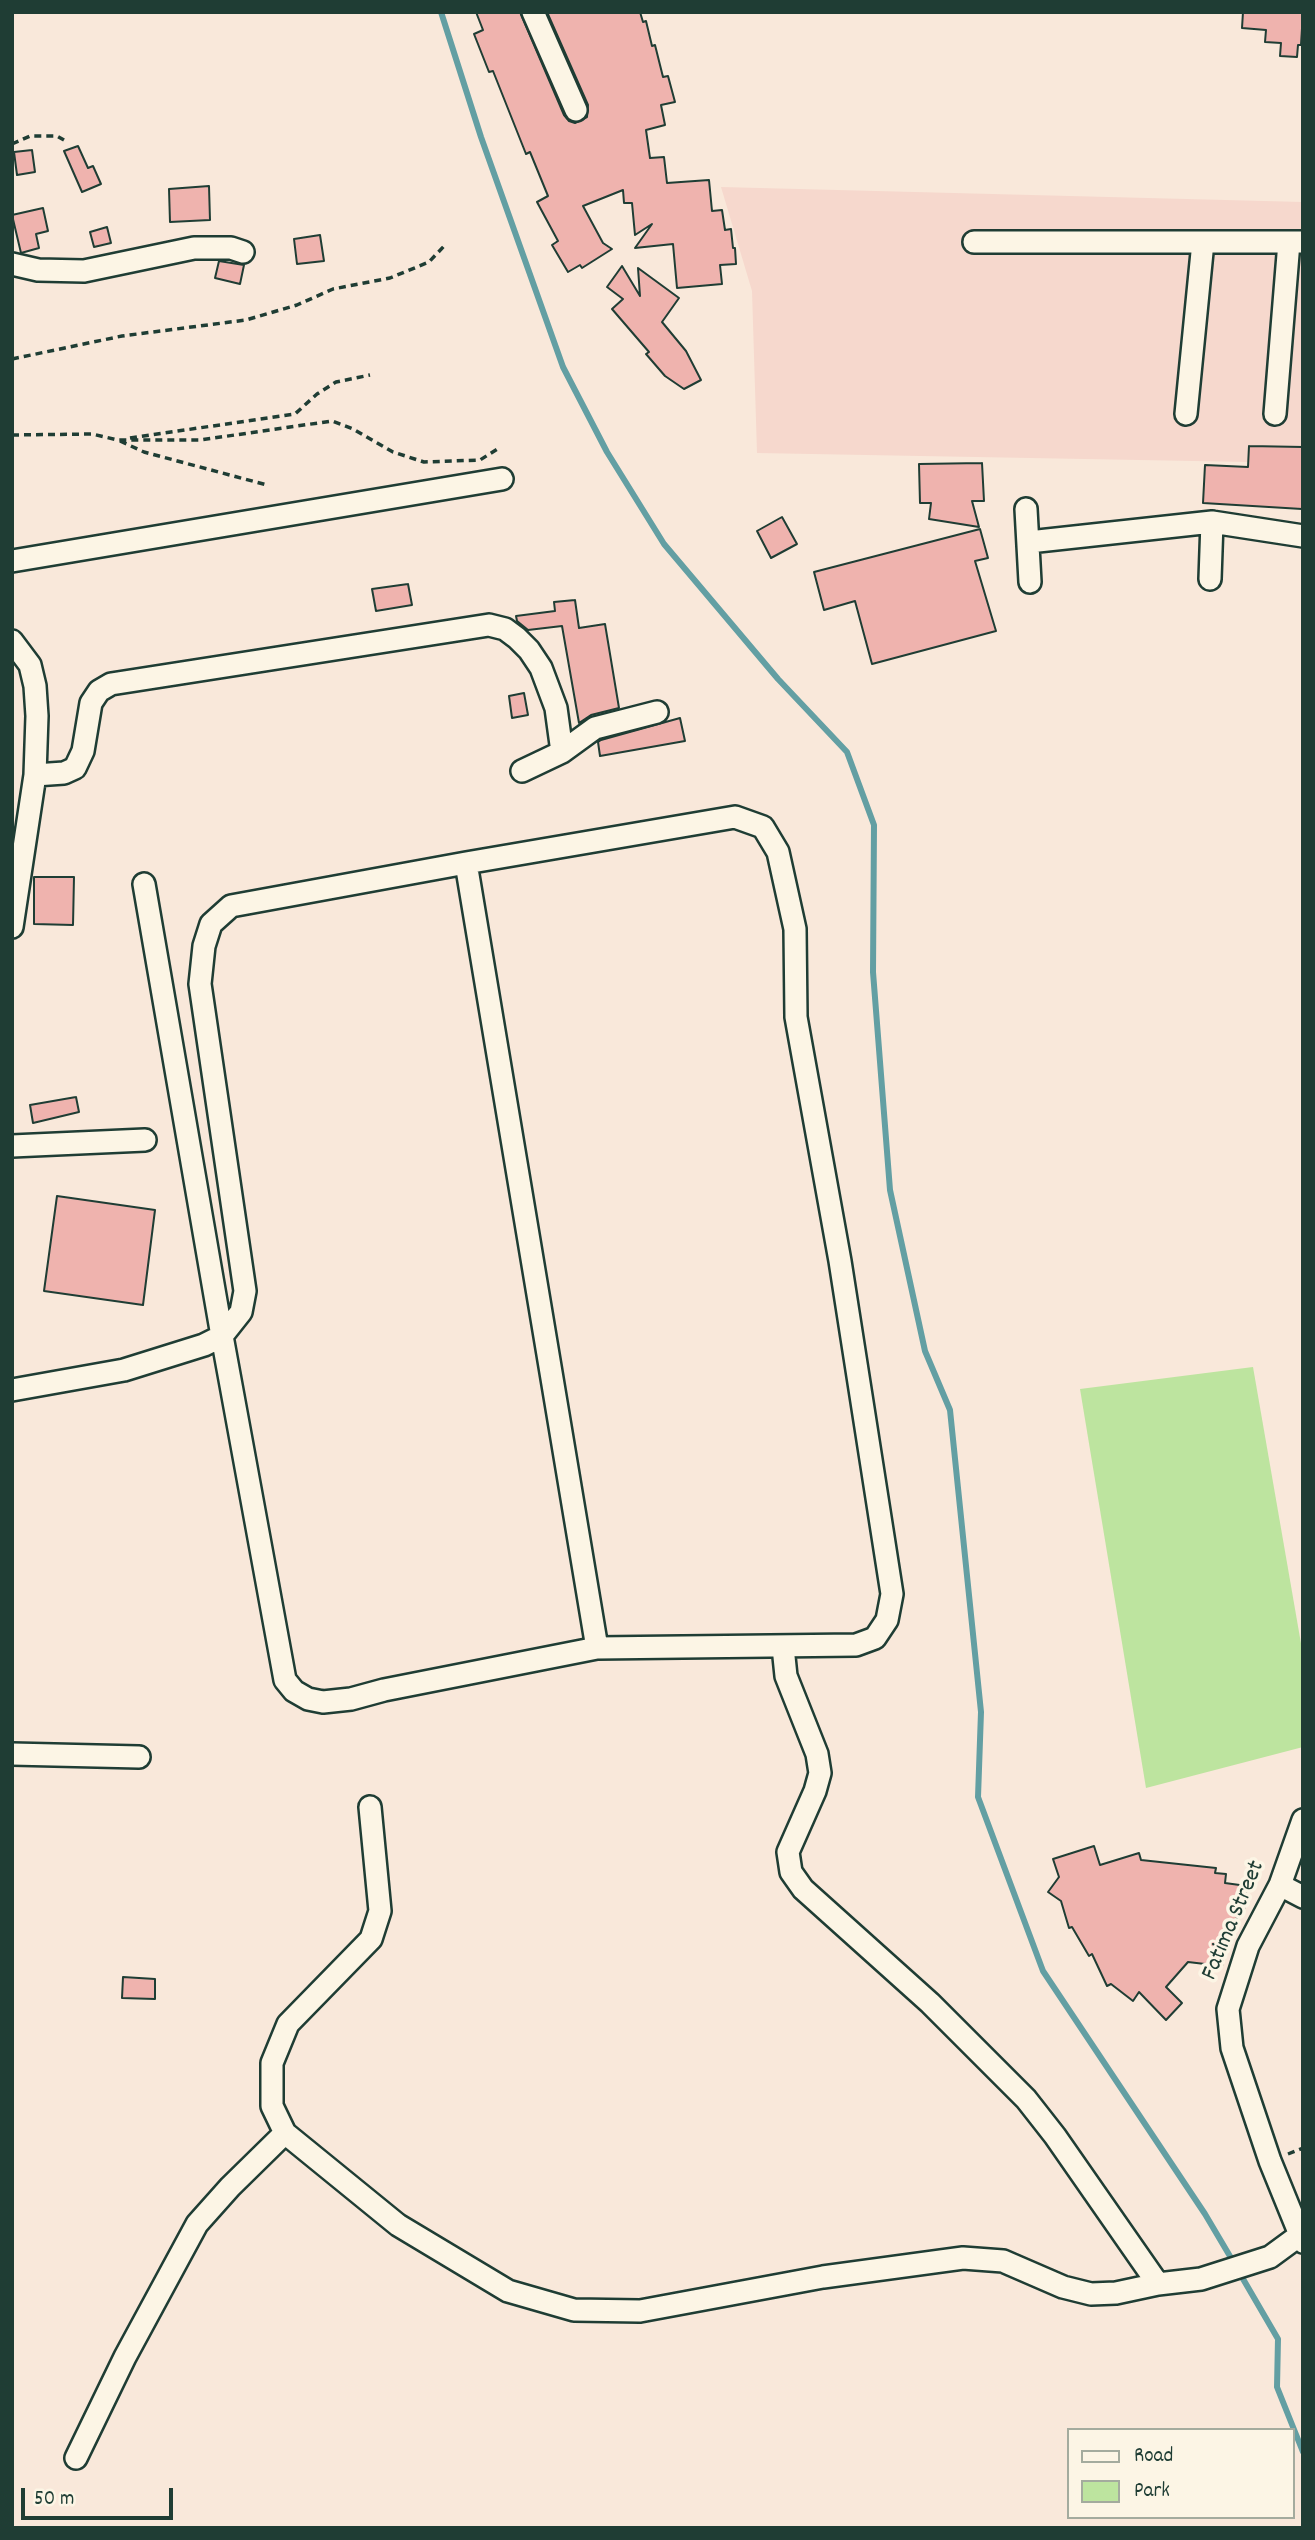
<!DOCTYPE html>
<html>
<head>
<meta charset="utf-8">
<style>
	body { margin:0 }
	#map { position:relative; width:1315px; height:2540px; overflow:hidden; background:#f9e8da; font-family:Dekko,sans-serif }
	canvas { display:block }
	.frame { position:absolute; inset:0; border:14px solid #1f3d34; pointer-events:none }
	.legend { position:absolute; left:1067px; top:2428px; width:228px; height:91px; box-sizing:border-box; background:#fcf5e5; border:2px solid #a4ab9e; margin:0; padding:9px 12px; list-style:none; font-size:21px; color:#1f3d34 }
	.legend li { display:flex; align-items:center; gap:14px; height:35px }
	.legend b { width:35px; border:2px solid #a4ab9e }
	.scale { position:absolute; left:21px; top:2488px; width:152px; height:32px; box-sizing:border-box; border:4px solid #1f3d34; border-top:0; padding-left:9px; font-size:21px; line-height:24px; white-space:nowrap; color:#1f3d34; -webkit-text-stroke:5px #fcf5e5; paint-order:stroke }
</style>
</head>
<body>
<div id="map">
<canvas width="1315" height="2540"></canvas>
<div class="frame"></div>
<ul class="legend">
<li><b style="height:9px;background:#fcf5e5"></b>Road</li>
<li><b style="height:19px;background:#bde49f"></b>Park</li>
</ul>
<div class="scale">50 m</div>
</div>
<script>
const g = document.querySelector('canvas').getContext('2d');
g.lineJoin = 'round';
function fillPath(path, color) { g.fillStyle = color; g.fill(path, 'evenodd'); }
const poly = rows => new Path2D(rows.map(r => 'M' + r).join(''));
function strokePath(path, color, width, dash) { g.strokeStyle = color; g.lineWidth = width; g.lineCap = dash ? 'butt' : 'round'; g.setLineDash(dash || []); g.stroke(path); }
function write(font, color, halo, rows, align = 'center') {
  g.font = font + ' Dekko,sans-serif'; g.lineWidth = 7; g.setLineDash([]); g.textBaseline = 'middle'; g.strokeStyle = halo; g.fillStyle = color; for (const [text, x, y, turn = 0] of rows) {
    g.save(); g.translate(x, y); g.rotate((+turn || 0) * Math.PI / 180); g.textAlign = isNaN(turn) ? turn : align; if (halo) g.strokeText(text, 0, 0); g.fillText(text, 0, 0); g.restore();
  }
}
const built = poly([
	[721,187,1303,202,1303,463,757,453,752,291]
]);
const green = poly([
	[1253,1367,1303,1655,1303,1747,1146,1788,1080,1389]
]);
const stream = poly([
	[441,12,481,137,563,367,607,452,664,544,778,679,847,752,874,825,873,972,890,1190,925,1351,950,1410,981,1712,978,1797,1043,1971,1205,2214,1234,2263],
	[1239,2272,1278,2339,1277,2387,1303,2452]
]);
const building = poly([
	[476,12,520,12,564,115,569,121,575,123,587,117,588,105,547,12,640,12,643,22,646,21,652,46,655,45,663,77,668,76,675,102,661,105,665,125,646,130,650,158,664,157,667,183,709,180,712,211,722,210,725,230,731,229,733,248,735,248,736,264,720,265,722,284,677,288,673,244,635,248,652,224,635,235,632,203,624,203,623,190,583,206,603,243,612,249,582,268,580,265,568,272,552,245,558,241,537,202,548,196,530,152,526,154,493,71,489,72,474,34,483,30,476,12],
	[1243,12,1303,12,1301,45,1298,45,1297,57,1280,56,1281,43,1265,42,1266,30,1242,28,1243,12],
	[78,146,88,168,93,166,101,184,82,192,64,151,78,146],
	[32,150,35,172,17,175,14,152,32,150],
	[209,186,210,220,170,222,169,189,209,186],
	[43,208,48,231,36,234,39,248,21,253,12,215,43,208],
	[107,227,111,243,94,247,90,232,107,227],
	[320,235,324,261,297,264,294,239,320,235],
	[219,261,244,265,240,284,215,278,219,261],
	[622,266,640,296,638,268,679,298,662,322,686,351,701,380,684,389,665,376,646,354,649,352,612,309,623,299,607,287,622,266],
	[1249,446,1303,447,1302,509,1203,503,1205,465,1248,467,1249,446],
	[982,463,984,501,972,501,979,527,929,519,931,503,920,503,919,464,982,463],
	[782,517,797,544,771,558,757,531,782,517],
	[980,529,988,558,975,561,996,631,872,664,855,601,824,610,814,572,980,529],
	[408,584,412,605,376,611,372,589,408,584],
	[575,600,579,628,605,624,619,708,591,715,579,723,562,626,528,630,517,621,516,616,555,611,554,602,575,600],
	[524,693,528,715,512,718,509,696,524,693],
	[680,718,685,741,600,756,598,742,601,740,680,718],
	[34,877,74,877,73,925,34,924,34,877],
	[76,1097,79,1112,33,1123,30,1105,76,1097],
	[57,1196,155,1210,143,1305,44,1291,57,1196],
	[1094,1846,1100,1865,1139,1853,1141,1860,1216,1868,1215,1873,1226,1874,1225,1883,1247,1886,1244,1910,1238,1909,1235,1931,1227,1930,1222,1966,1188,1962,1166,1987,1182,2003,1166,2020,1139,1992,1133,2001,1111,1984,1107,1986,1092,1954,1089,1956,1072,1927,1069,1928,1061,1901,1048,1892,1059,1877,1053,1859,1094,1846],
	[123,1977,155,1979,155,1999,122,1998,123,1977]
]);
const path = poly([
	[12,144,30,136,57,136,64,140],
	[12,359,122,336,246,320,297,305,333,289,390,278,429,262,445,245],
	[12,435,92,434,118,440,200,440,332,421,353,429,393,452,424,462,480,460,499,448],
	[130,438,295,414,317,394,336,382,370,375],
	[120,441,144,452,267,485],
	[1288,2154,1303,2148]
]);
const minor = poly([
	[533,12,576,110],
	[974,242,1303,242],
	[12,264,38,270,84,271,194,248,231,248,243,252],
	[1186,414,1203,242],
	[1275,414,1289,242],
	[1026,509,1030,582],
	[1029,542,1212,522,1303,536],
	[12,561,502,479],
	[1210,579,1212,522],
	[12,641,30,665,35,686,37,716,35,775,12,927],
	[522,771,562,752,595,728,657,712],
	[35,775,64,773,75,768,83,751,91,703,99,691,111,684,489,625,505,629,517,638,529,650,541,668,556,708,562,752],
	[466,863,597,1648],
	[12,1146,145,1140],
	[12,1390,124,1370,204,1345,222,1336,241,1312,245,1291,200,984,204,946,211,924,231,906,466,863,735,817,763,827,778,852,795,929,796,1017,840,1261,892,1594,887,1620,875,1638,856,1645,597,1648,384,1690,351,1699,323,1702,308,1699,294,1691,285,1680,222,1336,144,884],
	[783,1647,786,1676,817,1754,820,1773,815,1791,788,1852,791,1872,803,1889,930,2003,1026,2099,1055,2136,1158,2284],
	[12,1754,139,1757],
	[370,1807,380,1911,371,1939,288,2024,272,2063,272,2106,285,2133,398,2225,508,2291,574,2310,640,2311,823,2277,963,2258,1003,2261,1063,2287,1091,2294,1116,2293,1158,2284,1201,2279,1270,2257,1300,2235],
	[1303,1820,1280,1885,1248,1946,1228,2009,1232,2048,1270,2161,1303,2242],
	[1280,1885,1303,1897],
	[76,2458,125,2357,197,2224,230,2187,285,2133]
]);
const streetNames = [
	["Fatima Street",1235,1921,-67]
];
fillPath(built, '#f6d8cd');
fillPath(green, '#bde49f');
strokePath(stream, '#639fa3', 6);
fillPath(building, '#efb3ae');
strokePath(building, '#1f3d34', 2);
strokePath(minor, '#1f3d34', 26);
strokePath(path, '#1f3d34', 3.5, [7, 5]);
strokePath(minor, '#fcf5e5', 21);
write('24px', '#1f3d34', '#fcf5e5', streetNames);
</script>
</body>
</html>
